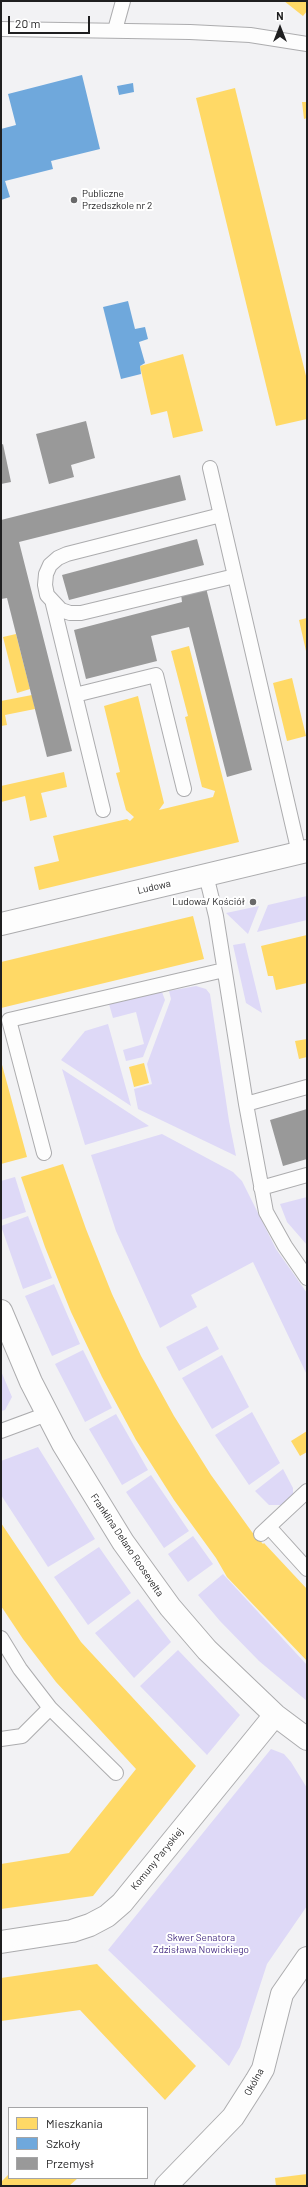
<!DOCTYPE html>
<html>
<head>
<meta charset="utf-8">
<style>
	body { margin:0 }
	#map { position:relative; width:308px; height:2187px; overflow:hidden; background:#f2f2f4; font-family:Barlow,sans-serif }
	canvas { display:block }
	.frame { position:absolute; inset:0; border:2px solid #1f1f20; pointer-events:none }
	.legend { position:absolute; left:8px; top:2107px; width:140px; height:72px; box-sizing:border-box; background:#fff; border:1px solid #a5a5a6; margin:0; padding:5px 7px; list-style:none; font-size:12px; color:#1f1f20 }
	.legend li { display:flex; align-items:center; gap:8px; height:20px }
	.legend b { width:20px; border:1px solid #a5a5a6 }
	.north { position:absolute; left:260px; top:8px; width:40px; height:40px; -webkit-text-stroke:3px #fff; paint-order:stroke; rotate:0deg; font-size:11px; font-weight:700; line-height:16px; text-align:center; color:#1f1f20 }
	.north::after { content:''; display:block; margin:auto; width:14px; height:18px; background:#1f1f20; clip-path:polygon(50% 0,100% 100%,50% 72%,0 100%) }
	.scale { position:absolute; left:8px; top:16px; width:82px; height:18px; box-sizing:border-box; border:2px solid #1f1f20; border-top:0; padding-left:5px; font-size:12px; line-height:14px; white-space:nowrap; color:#1f1f20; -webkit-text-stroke:3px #fff; paint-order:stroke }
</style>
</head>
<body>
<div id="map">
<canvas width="308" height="2187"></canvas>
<div class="frame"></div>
<ul class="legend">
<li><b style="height:11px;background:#ffd966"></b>Mieszkania</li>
<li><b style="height:11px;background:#6fa8dc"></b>Szkoły</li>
<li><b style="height:11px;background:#999"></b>Przemysł</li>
</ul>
<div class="north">N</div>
<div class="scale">20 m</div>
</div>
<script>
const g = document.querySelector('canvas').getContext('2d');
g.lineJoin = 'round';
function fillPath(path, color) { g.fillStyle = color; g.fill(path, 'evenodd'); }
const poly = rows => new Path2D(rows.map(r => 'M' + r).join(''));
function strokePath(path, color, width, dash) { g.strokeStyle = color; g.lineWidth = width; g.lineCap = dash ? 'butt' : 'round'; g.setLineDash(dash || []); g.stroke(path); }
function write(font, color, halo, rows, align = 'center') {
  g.font = font + ' Barlow,sans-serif'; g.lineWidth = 4; g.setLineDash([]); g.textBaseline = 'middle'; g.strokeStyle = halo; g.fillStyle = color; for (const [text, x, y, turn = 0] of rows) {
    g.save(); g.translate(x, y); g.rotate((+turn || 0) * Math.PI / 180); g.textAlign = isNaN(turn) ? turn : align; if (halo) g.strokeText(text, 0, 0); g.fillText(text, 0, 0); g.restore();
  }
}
const green = poly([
	[307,896,307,920,257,932,268,905],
	[259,906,248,934,226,913],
	[245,943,262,1013,246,1003,233,945],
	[196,986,206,989,210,994,229,1121,236,1156,138,1109,134,1089,152,1084,147,1064,171,999,169,991],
	[162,992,165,1000,143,1057,126,1061,123,1050,144,1044,136,1012,113,1018,109,1004],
	[108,1024,131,1106,61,1060,85,1031],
	[62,1069,149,1126,85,1145],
	[162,1134,233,1172,242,1181,276,1249,307,1293,307,1375,253,1262,191,1295,197,1307,160,1328,116,1231,91,1155],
	[15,1177,26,1212,1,1220,1,1181],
	[307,1197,307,1245,287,1222,280,1204],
	[28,1216,52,1278,23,1289,1,1226],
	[54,1284,80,1344,52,1356,25,1296],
	[207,1326,219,1349,179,1371,166,1347],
	[83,1350,112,1408,85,1422,55,1364],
	[222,1355,249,1407,212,1429,182,1378],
	[1,1371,12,1397,5,1410,1,1411],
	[252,1412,280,1463,249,1485,215,1435],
	[116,1414,148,1470,122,1485,89,1429],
	[38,1447,95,1539,48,1567,1,1495,1,1461],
	[283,1469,293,1488,293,1495,287,1502,281,1505,269,1505,255,1491],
	[151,1475,189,1531,164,1548,126,1492],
	[193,1536,213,1564,188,1582,168,1554],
	[99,1547,131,1593,88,1625,54,1577],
	[223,1574,307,1665,307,1701,259,1661,220,1621,198,1595],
	[138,1599,171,1642,134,1678,95,1633],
	[178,1650,240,1715,207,1755,140,1686],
	[271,1749,284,1754,291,1762,307,1788,307,1906,267,1964,240,2047,229,2066,108,1950]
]);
const homes = poly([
	[284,1,307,1,307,11,303,16],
	[235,88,307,380,307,419,276,426,196,98],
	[302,102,307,102,307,118,304,119],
	[183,354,203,431,173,438,167,411,151,415,140,366],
	[307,618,307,651,306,651,299,620],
	[16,634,30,689,17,693,3,637],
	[189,646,239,842,39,890,34,867,59,861,53,836,127,819,130,821,134,817,126,810,116,773,120,772,104,706,138,696,164,803,159,810,213,797,215,791,202,787,185,717,188,716,171,651],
	[292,678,306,736,287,741,273,683],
	[32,695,35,709,5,715,7,725,1,726,1,701],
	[64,772,67,787,41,793,47,817,30,821,25,796,1,802,1,786],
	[193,916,204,959,1,1008,1,962],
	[307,935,307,983,276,990,273,976,268,976,261,946],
	[307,1039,307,1057,299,1059,295,1041],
	[1,1061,27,1157,1,1164],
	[144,1063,149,1083,134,1087,129,1067],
	[63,1164,86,1229,112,1294,141,1356,174,1416,211,1475,252,1532,263,1544,264,1543,307,1589,307,1661,227,1577,216,1558,174,1500,136,1440,102,1377,71,1312,45,1247,21,1177],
	[307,1431,307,1452,300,1456,291,1441],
	[1,1523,81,1642,196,1766,93,1896,1,1909,1,1864,69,1853,136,1769,56,1682,23,1639,1,1606],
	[97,1964,196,2066,165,2100,80,2010,1,2021,1,1978],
	[9,2174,9,2178,78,2178,69,2186,1,2186,1,2182],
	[307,2174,307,2186,276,2186,275,2178]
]);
const schools = poly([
	[82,75,100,149,51,161,53,169,5,181,10,197,1,200,1,129,16,125,8,94],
	[133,83,134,92,119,95,117,86],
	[128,301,135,329,145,327,148,339,139,342,145,363,140,366,141,374,121,379,103,307]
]);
const industry = poly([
	[86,421,95,458,71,465,74,477,49,484,36,434],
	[3,444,11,482,1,484,1,445],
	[180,475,186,500,19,542,72,751,47,757,7,598,1,599,1,520],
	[197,539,204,565,69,600,62,575],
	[206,588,252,770,227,777,189,627,151,636,157,661,86,679,74,630,182,602,181,594],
	[307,1109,307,1159,283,1166,270,1120]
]);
const service = poly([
	[1,29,190,32,250,35,307,44],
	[115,30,123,1],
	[210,468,299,853],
	[221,515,67,554,58,558,50,565,46,574,45,585,47,595,61,610,70,613,81,613,235,576],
	[53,604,103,810],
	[75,695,156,675,184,789],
	[206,875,216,916,246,1104],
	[307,1087,246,1104,266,1212,285,1246,307,1278],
	[44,1153,9,1020,224,970],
	[261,1188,307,1175],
	[1,1431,47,1414],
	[269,1527,307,1569],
	[261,1534,307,1491],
	[1,1638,20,1669,50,1708,116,1773],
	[1,1739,22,1736,50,1708]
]);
const minor = poly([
	[1,924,307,851],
	[1,1311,31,1382,63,1444,123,1542,170,1607,207,1650,275,1715,307,1739],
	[1,1942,72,1931,90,1925,107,1916,122,1903,275,1715]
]);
const tertiary = poly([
	[166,2186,233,2117,256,2081,263,2069,282,1994,307,1958]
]);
const markers = [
	[74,200,4,"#69696a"],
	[253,902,4,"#69696a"]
];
const poiNames = [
	["Publiczne",82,194],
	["Przedszkole nr 2",82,206],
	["Ludowa/ Kościół",245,902,"right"]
];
const streetNames = [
	["Ludowa",154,887,-13],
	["Franklina Delano Roosevelta",127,1545,56],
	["Komuny Paryskiej",157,1859,-51],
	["Okólna",254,2082,-61]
];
const parkNames = [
	["Skwer Senatora",201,1938],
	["Zdzisława Nowickiego",201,1950]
];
fillPath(green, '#ded9f7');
fillPath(homes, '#ffd966');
fillPath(schools, '#6fa8dc');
fillPath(industry, '#999');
strokePath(service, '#acacae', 16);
strokePath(minor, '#acacae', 24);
strokePath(tertiary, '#acacae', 24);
strokePath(service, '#fdfdfd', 14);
strokePath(minor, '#fdfdfd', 22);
strokePath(tertiary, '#fdfdfd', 22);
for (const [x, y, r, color] of markers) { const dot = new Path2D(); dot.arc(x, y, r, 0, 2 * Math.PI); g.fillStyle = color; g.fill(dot); strokePath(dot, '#fff', 1.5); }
write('10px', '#1f1f20', '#fff', poiNames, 'left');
write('10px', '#1f1f20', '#fff', streetNames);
write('10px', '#483084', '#fff', parkNames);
</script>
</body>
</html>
